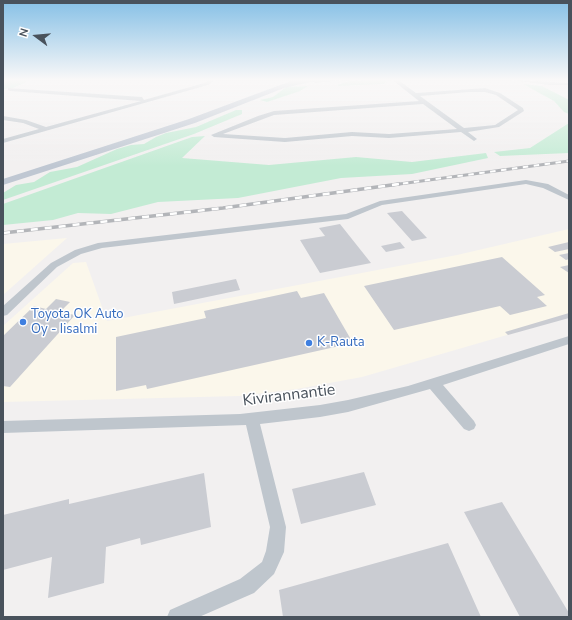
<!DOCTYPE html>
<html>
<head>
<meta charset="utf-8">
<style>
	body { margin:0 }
	#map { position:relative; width:572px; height:620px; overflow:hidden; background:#f2f0f0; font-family:"Nunito Sans",sans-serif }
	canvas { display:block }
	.frame { position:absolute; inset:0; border:4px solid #49525c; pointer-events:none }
	.north { position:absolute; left:16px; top:16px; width:40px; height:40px; -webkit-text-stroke:3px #fff; paint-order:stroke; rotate:286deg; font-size:11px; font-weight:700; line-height:16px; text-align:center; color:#49525c }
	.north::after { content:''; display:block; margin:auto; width:14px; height:18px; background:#49525c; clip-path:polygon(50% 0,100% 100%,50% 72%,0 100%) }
</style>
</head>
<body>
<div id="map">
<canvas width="572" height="620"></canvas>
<div class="frame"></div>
<div class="north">N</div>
</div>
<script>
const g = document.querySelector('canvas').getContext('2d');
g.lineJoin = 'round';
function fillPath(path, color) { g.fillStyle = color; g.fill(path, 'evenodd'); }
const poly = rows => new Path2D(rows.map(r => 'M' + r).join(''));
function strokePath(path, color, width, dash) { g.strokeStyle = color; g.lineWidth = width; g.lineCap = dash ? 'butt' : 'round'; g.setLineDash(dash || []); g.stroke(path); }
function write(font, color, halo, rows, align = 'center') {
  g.font = font + ' "Nunito Sans",sans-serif'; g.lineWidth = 3; g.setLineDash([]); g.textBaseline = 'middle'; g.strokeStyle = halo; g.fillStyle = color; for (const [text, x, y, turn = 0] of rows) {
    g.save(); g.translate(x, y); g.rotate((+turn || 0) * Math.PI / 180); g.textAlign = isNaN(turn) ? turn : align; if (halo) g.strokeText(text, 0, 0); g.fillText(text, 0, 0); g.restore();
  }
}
const commercial = poly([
	[569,229,569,317,362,377,297,389,239,396,3,402,3,326,73,263,86,262,107,321,457,255],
	[67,238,3,295,3,244]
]);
const green = poly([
	[3,79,33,79,13,88,8,88,3,90],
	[380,79,387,80,384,84,339,86,337,85,349,81],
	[523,84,542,86,569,100,569,114,564,112,554,101],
	[308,86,300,91,267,102,260,100,273,97,286,87],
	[236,110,242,110,242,114,194,134,3,200,3,193,16,185,34,182,50,172,77,167,117,149,131,145,144,144,156,137,166,133,196,127],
	[569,123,569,153,500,156,494,152,530,148],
	[205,136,182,158,269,165,356,157,412,162,486,153,488,158,412,174,341,178,238,198,158,202,111,214,78,213,53,220,3,225,3,204,192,137]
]);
const building = poly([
	[402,211,427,238,412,241,387,213],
	[340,224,371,263,320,273,300,240,325,236,319,228],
	[400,242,405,248,386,252,381,246],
	[569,242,569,249,555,252,548,247],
	[569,253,569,259,566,260,559,255],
	[502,257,545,295,537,297,547,306,510,315,500,306,394,330,364,286],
	[569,265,569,273,560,267],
	[236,279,240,290,174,304,172,292],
	[297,291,301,298,324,293,353,343,147,389,146,385,116,391,116,337,206,318,204,311],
	[56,299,70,302,60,312,75,315,10,387,3,386,3,336,34,306,46,309],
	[569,313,569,318,508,335,505,332],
	[364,472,376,505,301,524,292,489],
	[204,473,211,527,141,545,140,538,106,547,104,583,48,598,52,557,3,570,3,515,69,499,69,504],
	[502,502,569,613,569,617,520,617,464,512],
	[448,543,481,617,283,617,279,590]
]);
const minor = poly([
	[211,79,217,79,208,85,3,143,3,139,39,129,23,123,3,120,3,116,26,120,46,127,141,101,10,91,8,90,8,88,142,97,144,100,204,83,211,79],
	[391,79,397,79,416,93,485,88,500,93,523,108,524,111,499,127,468,132,477,139,474,141,461,132,389,138,352,136,285,142,214,137,211,135,258,116,274,111,419,101,391,79],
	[469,92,485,92,496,95,518,110,495,125,464,128,420,96,469,92],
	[423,104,457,129,389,134,352,132,285,138,223,134,274,115,423,104],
	[503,79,569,83,569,85,549,85,503,79],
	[526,180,548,184,569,195,569,200,543,188,526,184,382,205,348,219,102,248,81,254,57,267,7,315,3,316,3,306,51,263,75,250,98,243,346,214,380,201,526,180],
	[569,336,569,344,443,385,474,421,476,425,474,429,469,431,464,429,430,389,348,412,320,417,260,424,286,527,284,552,274,574,254,593,199,617,167,617,170,610,240,579,262,562,266,551,270,527,246,425,3,433,3,421,240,414,320,405,348,400,408,386,569,336]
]);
const tertiary = poly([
	[352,79,315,83,312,81,315,79,352,79]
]);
const secondary = poly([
	[324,79,284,88,195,123,3,185,3,179,189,119,280,85,289,82,289,80,324,79]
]);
const railFar1 = poly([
	[392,185,569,161]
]);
const rail = poly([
	[3,233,223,208,399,184]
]);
const markers = [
	[23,322,4,"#3f7fe0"],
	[309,343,4,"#3f7fe0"]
];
const shopNames = [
	["Toyota OK Auto",31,315],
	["Oy - Iisalmi",31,330],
	["K-Rauta",317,343]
];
const nearStreetnames = [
	["Kivirannantie",289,396,-7]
];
fillPath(commercial, '#fbf7eb');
fillPath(green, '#c3ebd4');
fillPath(building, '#caccd2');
fillPath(minor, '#bfc6cd');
fillPath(tertiary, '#bfc6cd');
fillPath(secondary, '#bfc7d2');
strokePath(railFar1, '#b3b5b9', 3);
strokePath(rail, '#b3b5b9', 3.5);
strokePath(railFar1, '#fff', 2, [5.5]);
strokePath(rail, '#fff', 2.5, [7]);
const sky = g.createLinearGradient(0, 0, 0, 166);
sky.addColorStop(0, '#86c0e6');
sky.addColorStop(0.48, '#f9f8f8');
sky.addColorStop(1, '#f9f8f800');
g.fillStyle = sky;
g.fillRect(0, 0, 572, 166);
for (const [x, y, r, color] of markers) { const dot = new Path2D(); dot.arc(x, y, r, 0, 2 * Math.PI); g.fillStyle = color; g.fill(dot); strokePath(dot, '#fff', 1.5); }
write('13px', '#366cbe', '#fff', shopNames, 'left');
write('16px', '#49525c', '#fff', nearStreetnames);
</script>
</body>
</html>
